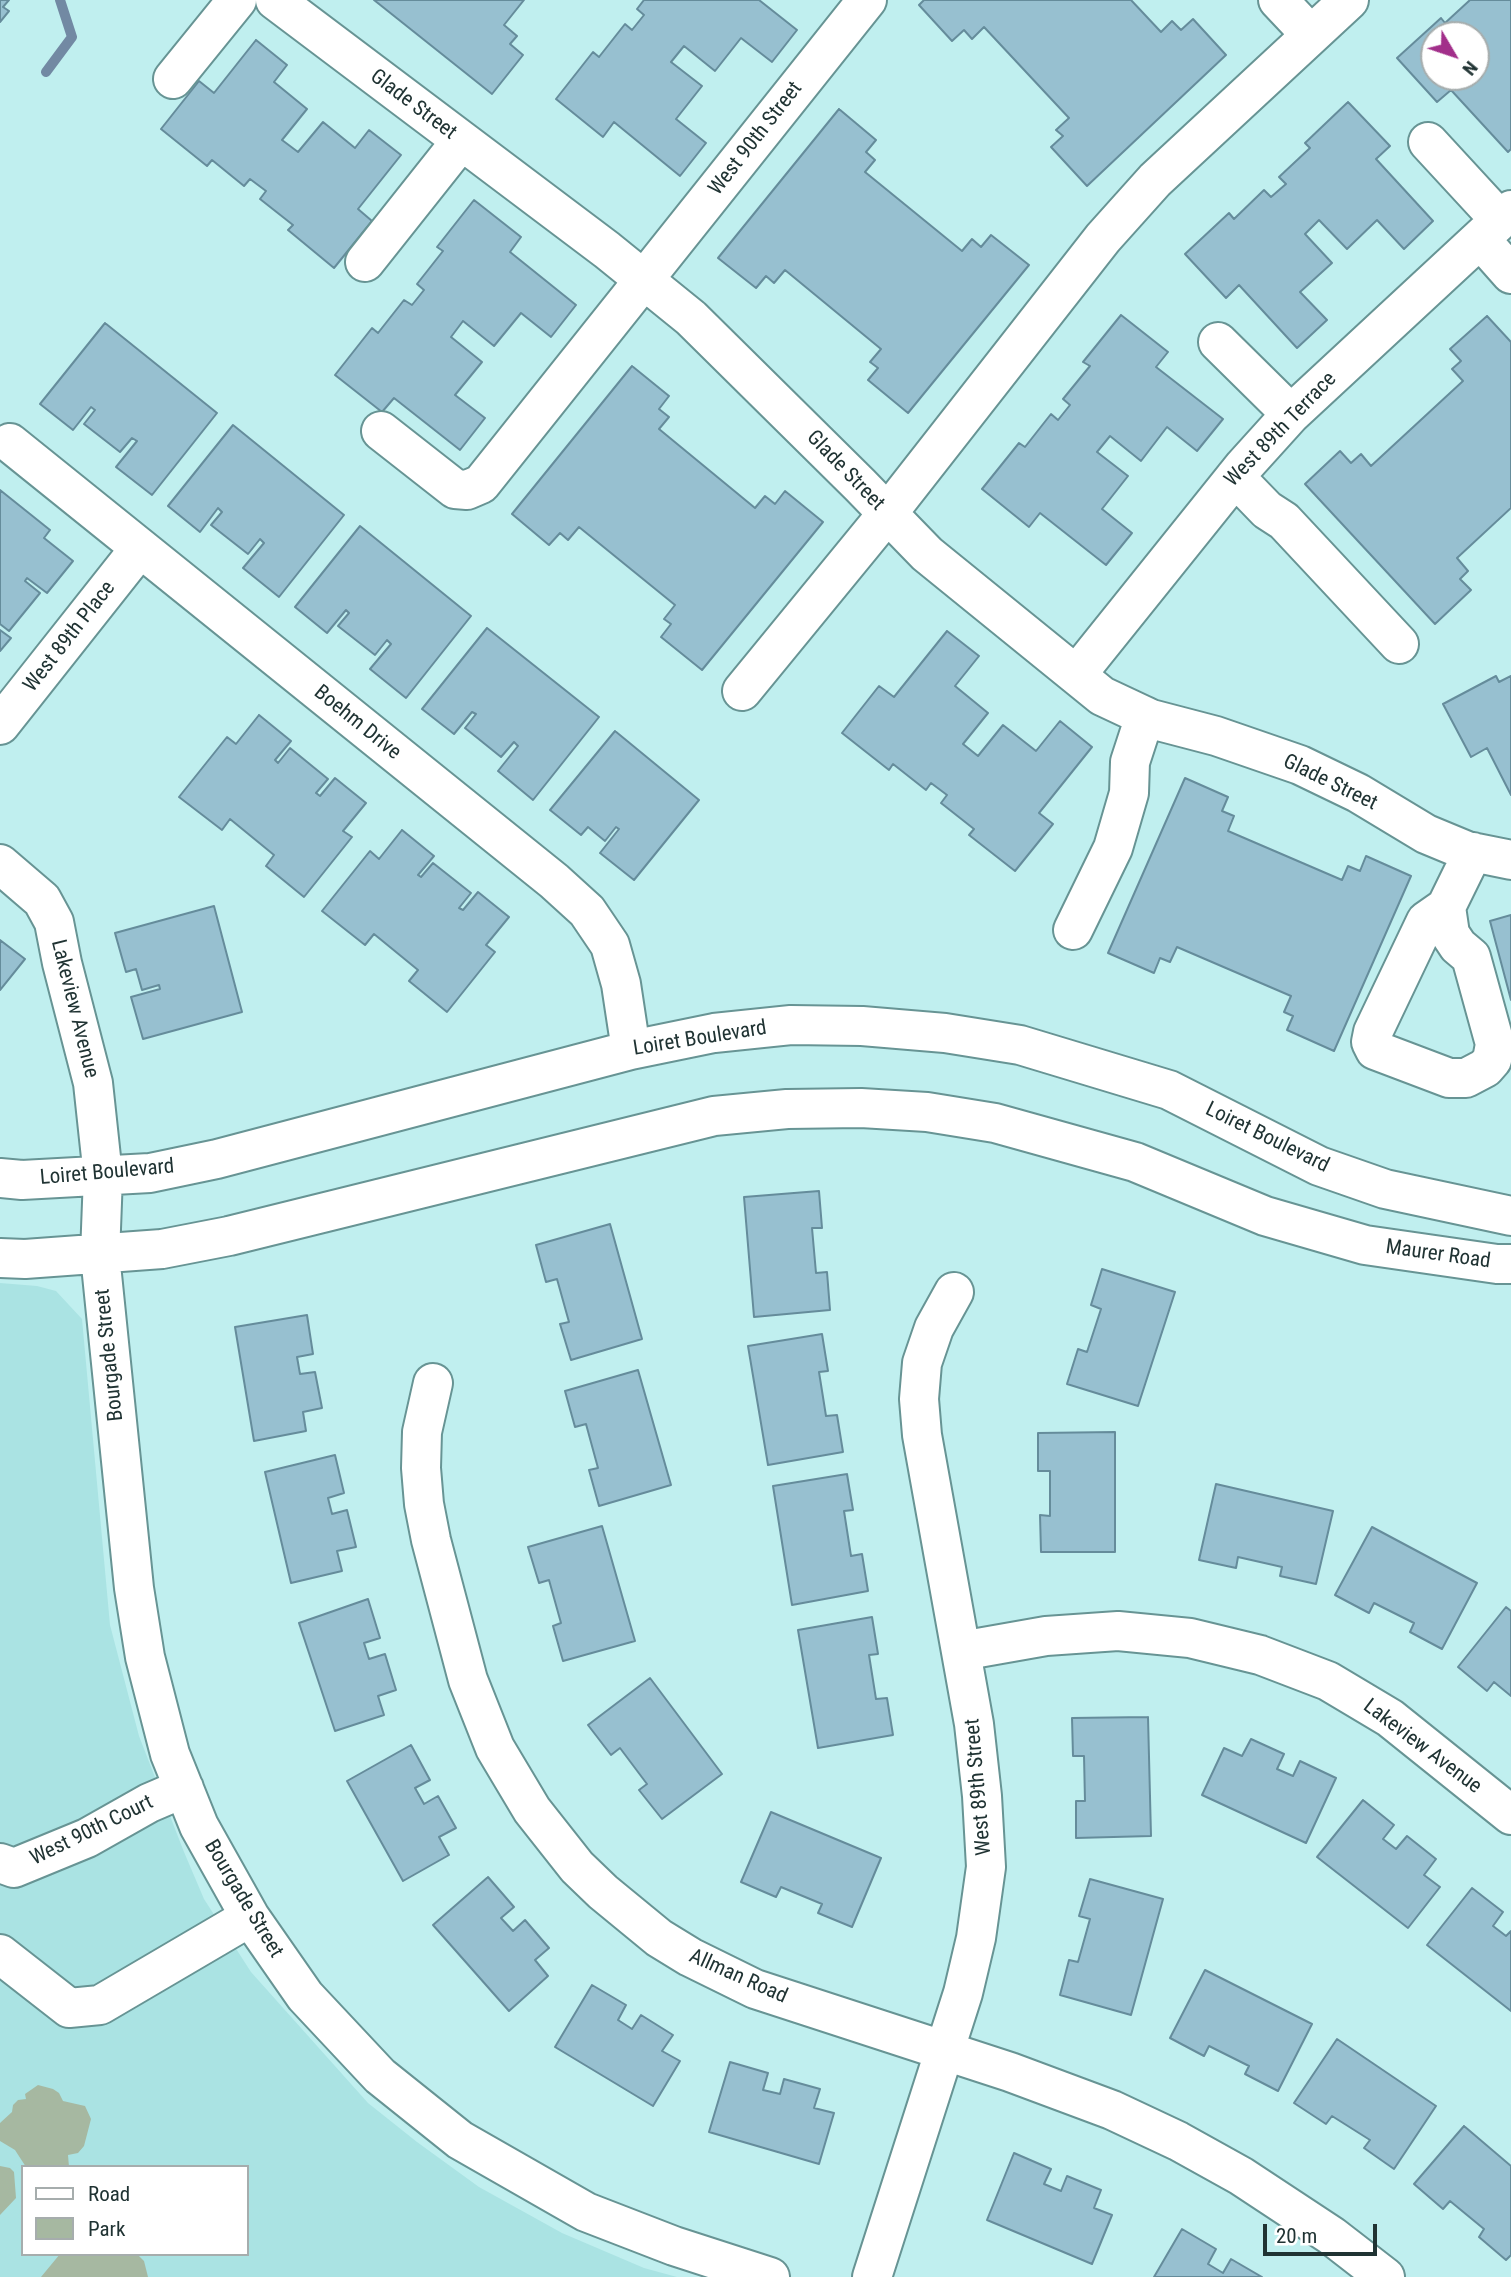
<!DOCTYPE html>
<html>
<head>
<meta charset="utf-8">
<style>
	body { margin:0 }
	#map { position:relative; width:1511px; height:2277px; overflow:hidden; background:#c0efef; font-family:"Roboto Condensed",sans-serif }
	canvas { display:block }
	.legend { position:absolute; left:21px; top:2165px; width:228px; height:91px; box-sizing:border-box; background:#fff; border:2px solid #a6adad; margin:0; padding:9px 12px; list-style:none; font-size:21px; color:#203333 }
	.legend li { display:flex; align-items:center; gap:14px; height:35px }
	.legend b { width:35px; border:2px solid #a6adad }
	.north { position:absolute; left:1420px; top:21px; width:70px; height:70px; box-sizing:border-box; background:#fff; border:2px solid #a6adad; border-radius:50%; rotate:129deg; font-size:19px; font-weight:700; line-height:28px; text-align:center; color:#203333 }
	.north::after { content:''; display:block; margin:auto; width:24px; height:32px; background:#a22f8a; clip-path:polygon(50% 0,100% 100%,50% 72%,0 100%) }
	.scale { position:absolute; left:1263px; top:2224px; width:114px; height:32px; box-sizing:border-box; border:4px solid #203333; border-top:0; padding-left:9px; font-size:21px; line-height:24px; white-space:nowrap; color:#203333; -webkit-text-stroke:5px #fff; paint-order:stroke }
</style>
</head>
<body>
<div id="map">
<canvas width="1511" height="2277"></canvas>
<ul class="legend">
<li><b style="height:9px;background:#fff"></b>Road</li>
<li><b style="height:19px;background:#a6b8a1"></b>Park</li>
</ul>
<div class="north">N</div>
<div class="scale">20 m</div>
</div>
<script>
const g = document.querySelector('canvas').getContext('2d');
g.lineJoin = 'round';
function fillPath(path, color) { g.fillStyle = color; g.fill(path, 'evenodd'); }
const poly = rows => new Path2D(rows.map(r => 'M' + r).join(''));
function strokePath(path, color, width, dash) { g.strokeStyle = color; g.lineWidth = width; g.lineCap = dash ? 'butt' : 'round'; g.setLineDash(dash || []); g.stroke(path); }
function write(font, color, halo, rows, align = 'center') {
  g.font = font + ' "Roboto Condensed",sans-serif'; g.lineWidth = 5; g.setLineDash([]); g.textBaseline = 'middle'; g.strokeStyle = halo; g.fillStyle = color; for (const [text, x, y, turn = 0] of rows) {
    g.save(); g.translate(x, y); g.rotate((+turn || 0) * Math.PI / 180); g.textAlign = isNaN(turn) ? turn : align; if (halo) g.strokeText(text, 0, 0); g.fillText(text, 0, 0); g.restore();
  }
}
const built = poly([
	[0,1283,37,1286,56,1291,82,1319,110,1625,139,1736,184,1852,204,1899,251,1972,368,2103,417,2142,479,2187,562,2233,644,2268,677,2277,0,2277],
	[23,2167,247,2167,247,2254,23,2254]
]);
const green = poly([
	[38,2085,53,2089,59,2093,63,2101,85,2106,91,2119,84,2146,78,2153,68,2155,69,2167,26,2167,15,2150,0,2141,0,2123,12,2112,13,2105,18,2100,26,2099,25,2094],
	[0,2166,10,2168,14,2172,16,2198,0,2215],
	[60,2254,137,2254,144,2261,148,2277,41,2277]
]);
const stream = poly([
	[46,72,72,37,60,0]
]);
const building = poly([
	[0,0,9,0,3,7,9,11,0,22,0,0],
	[374,0,524,0,504,25,517,36,510,44,523,55,492,94,374,0],
	[644,0,759,0,797,30,772,62,741,38,715,71,684,46,671,62,702,86,676,119,706,143,680,176,614,122,603,137,556,99,593,52,599,57,625,24,632,30,644,15,637,9,644,0],
	[924,0,1131,0,1161,32,1172,21,1181,30,1193,19,1226,55,1087,186,1051,147,1063,136,1056,130,1069,118,984,27,972,39,964,30,952,41,919,5,924,0],
	[1470,0,1511,0,1511,149,1508,152,1451,90,1437,102,1397,58,1441,18,1445,23,1470,0],
	[1434,35,1476,35,1476,77,1434,77,1434,35],
	[256,40,287,65,274,82,307,109,282,140,298,152,323,122,355,148,369,130,401,155,358,209,372,221,334,268,288,230,293,225,260,199,266,191,250,179,244,186,212,160,207,166,161,129,199,81,214,93,256,40],
	[1348,102,1390,146,1376,159,1433,221,1404,249,1377,220,1347,249,1319,220,1305,234,1332,263,1300,292,1327,320,1297,348,1239,285,1226,298,1185,254,1229,213,1234,219,1264,190,1271,197,1286,184,1279,177,1310,148,1305,143,1348,102],
	[839,109,876,140,866,152,875,160,865,172,962,251,972,239,981,247,991,235,1029,265,908,413,868,380,878,368,870,362,881,349,785,270,774,283,766,276,756,288,718,258,839,109],
	[474,200,521,237,510,252,576,305,551,337,521,313,494,346,463,321,451,337,482,362,455,395,485,418,460,450,394,398,382,412,335,375,372,328,378,333,404,300,412,305,424,290,417,284,443,251,437,247,474,200],
	[1121,315,1168,352,1156,367,1223,419,1197,451,1167,427,1141,461,1110,436,1097,452,1128,476,1102,509,1132,533,1106,565,1040,513,1029,527,982,489,1019,443,1025,447,1051,414,1058,420,1070,405,1063,399,1090,366,1083,362,1121,315],
	[1487,316,1511,342,1511,508,1457,558,1468,571,1460,579,1471,590,1435,624,1305,484,1340,451,1351,463,1361,454,1371,466,1463,381,1452,369,1461,361,1450,349,1487,316],
	[105,323,217,413,152,495,116,467,137,441,132,438,120,452,84,424,95,410,91,407,73,430,40,404,105,323],
	[632,366,669,396,659,409,669,417,659,429,755,508,765,496,775,504,785,491,823,522,702,670,661,637,671,624,664,619,675,605,579,527,568,540,560,533,549,545,512,514,632,366],
	[233,425,344,515,279,597,243,568,264,543,260,539,248,554,211,525,222,512,218,508,200,532,168,506,233,425],
	[0,490,50,530,44,538,73,561,47,593,27,578,25,581,40,593,9,631,0,624,0,490],
	[360,526,471,616,406,698,370,669,391,644,387,640,375,655,338,626,349,613,346,610,327,633,295,607,360,526],
	[487,628,599,717,533,800,498,771,518,746,514,742,501,757,465,728,476,714,472,712,454,734,422,709,487,628],
	[0,630,11,638,0,651,0,630],
	[947,631,979,656,955,686,988,713,963,744,978,756,1003,725,1036,751,1060,721,1092,747,1039,813,1053,824,1015,871,969,835,974,829,941,803,947,795,931,783,926,790,893,764,889,770,842,733,879,686,894,697,947,631],
	[1496,676,1499,682,1511,676,1511,795,1487,748,1471,757,1443,704,1496,676],
	[259,715,291,741,275,760,278,763,290,748,328,779,316,793,320,796,335,778,366,803,343,831,352,837,304,897,266,866,274,855,230,819,222,830,179,797,227,737,236,744,259,715],
	[615,731,699,800,634,880,600,853,619,829,616,827,605,841,588,827,581,835,550,810,615,731],
	[1185,778,1228,797,1222,811,1234,816,1228,831,1342,880,1348,866,1360,871,1366,856,1411,876,1334,1051,1287,1030,1293,1016,1284,1012,1291,996,1177,947,1170,962,1160,958,1154,973,1108,953,1185,778],
	[402,830,434,856,418,875,421,877,433,863,471,893,459,908,463,910,478,892,509,917,486,945,495,952,447,1012,409,981,418,970,374,934,365,945,322,911,370,851,379,859,402,830],
	[214,906,242,1012,143,1039,131,997,160,989,159,985,142,990,136,969,126,972,115,933,214,906],
	[1511,915,1511,1000,1490,921,1511,915],
	[0,940,25,959,0,990,0,940],
	[819,1191,822,1228,812,1228,816,1273,827,1272,830,1310,754,1317,744,1197,819,1191],
	[610,1224,642,1339,571,1360,560,1324,569,1322,557,1279,546,1282,536,1245,610,1224],
	[1102,1269,1175,1292,1138,1406,1067,1384,1078,1349,1087,1352,1101,1309,1091,1305,1102,1269],
	[307,1315,313,1354,297,1357,300,1374,315,1372,322,1408,303,1412,306,1431,254,1441,235,1327,307,1315],
	[822,1334,828,1371,819,1372,826,1416,837,1415,843,1452,768,1465,748,1346,822,1334],
	[638,1370,671,1485,599,1506,589,1470,598,1468,586,1424,575,1427,565,1391,638,1370],
	[1115,1432,1115,1552,1041,1552,1040,1515,1050,1516,1050,1471,1038,1471,1038,1433,1115,1432],
	[335,1455,344,1493,328,1498,332,1514,347,1510,356,1547,337,1551,342,1571,291,1583,265,1472,335,1455],
	[847,1474,853,1510,844,1511,851,1556,862,1554,868,1591,792,1605,773,1486,847,1474],
	[1216,1484,1333,1511,1316,1584,1280,1576,1282,1567,1238,1557,1236,1568,1199,1560,1216,1484],
	[602,1526,635,1641,563,1661,553,1626,561,1623,549,1580,539,1583,528,1547,602,1526],
	[1372,1527,1477,1583,1442,1649,1410,1632,1414,1623,1374,1603,1369,1613,1335,1595,1372,1527],
	[368,1599,380,1638,364,1643,369,1659,385,1654,396,1690,378,1696,384,1715,335,1731,299,1623,368,1599],
	[1506,1607,1511,1611,1511,1696,1494,1682,1487,1691,1458,1667,1506,1607],
	[872,1617,878,1654,869,1655,876,1699,887,1698,893,1735,818,1748,798,1630,872,1617],
	[650,1678,722,1774,662,1819,639,1790,647,1784,620,1748,611,1755,588,1725,650,1678],
	[1148,1717,1151,1836,1076,1838,1076,1801,1085,1801,1084,1756,1073,1756,1072,1718,1148,1717],
	[1251,1739,1284,1754,1277,1769,1293,1776,1300,1761,1336,1778,1306,1843,1202,1795,1224,1748,1242,1756,1251,1739],
	[411,1745,430,1780,415,1788,424,1804,438,1796,456,1828,439,1837,449,1855,403,1881,347,1781,411,1745],
	[1363,1800,1394,1825,1383,1839,1396,1849,1407,1836,1436,1859,1424,1875,1440,1887,1408,1928,1317,1857,1363,1800],
	[771,1812,881,1858,852,1927,818,1913,822,1904,781,1887,776,1897,741,1882,771,1812],
	[488,1877,514,1907,501,1918,513,1931,525,1920,549,1948,535,1960,548,1976,509,2011,433,1925,488,1877],
	[1090,1879,1163,1899,1131,2015,1060,1995,1069,1960,1078,1962,1090,1919,1079,1916,1090,1879],
	[1472,1888,1503,1912,1493,1926,1506,1936,1511,1931,1511,2011,1427,1945,1472,1888],
	[1205,1970,1312,2024,1278,2091,1245,2074,1249,2066,1209,2046,1204,2056,1170,2038,1205,1970],
	[592,1985,626,2005,618,2020,632,2029,641,2015,673,2035,662,2051,680,2061,653,2106,555,2047,592,1985],
	[1337,2039,1436,2106,1394,2169,1364,2148,1370,2140,1332,2116,1326,2124,1294,2103,1337,2039],
	[730,2062,768,2073,763,2090,780,2094,784,2079,820,2089,814,2108,834,2113,819,2164,709,2132,730,2062],
	[1464,2126,1511,2166,1511,2255,1506,2260,1479,2237,1484,2229,1450,2201,1443,2209,1414,2184,1464,2126],
	[1014,2153,1051,2169,1044,2184,1061,2191,1067,2176,1101,2190,1094,2208,1112,2215,1092,2264,987,2220,1014,2153],
	[1182,2229,1216,2249,1208,2264,1223,2273,1231,2259,1262,2277,1154,2277,1182,2229]
]);
const minor = poly([
	[275,0,607,250,691,318,860,485,927,554,1102,696,1151,719,1216,736,1300,765,1358,793,1426,834,1467,851,1511,860],
	[1278,0,1311,35],
	[173,79,237,0],
	[1428,142,1500,220],
	[1480,239,1511,274],
	[365,262,461,141],
	[1218,342,1291,414],
	[381,431,455,489,467,490,481,484,867,0],
	[10,443,554,881,587,911,610,945,621,984,631,1050],
	[1235,477,1267,510,1284,521,1399,644],
	[1077,674,1244,466,1291,414,1511,210],
	[742,691,887,514,1103,238,1155,180,1349,0],
	[0,725,140,548],
	[0,864,42,900,54,922,62,963,93,1083,103,1176,100,1255,134,1588,145,1657,170,1754,199,1826,250,1917,305,1996,380,2076,460,2140,586,2212,674,2246,770,2277],
	[1446,907,1450,934,1458,946,1471,957,1495,1044,1492,1060,1485,1068,1466,1078,1449,1078,1375,1050,1371,1042,1373,1032,1426,921,1446,907,1473,852],
	[1073,930,1113,848,1129,793,1130,762,1145,716],
	[0,1178,22,1180,150,1173,217,1159,631,1050,714,1033,791,1025,862,1026,945,1033,1020,1045,1169,1090,1319,1166,1385,1189,1511,1216],
	[0,1258,25,1259,162,1249,229,1236,714,1116,787,1109,861,1108,927,1112,995,1123,1135,1162,1265,1216,1365,1245,1497,1264,1511,1264],
	[433,1383,422,1432,421,1468,424,1504,431,1540,468,1680,495,1748,532,1810,577,1867,603,1892,659,1938,690,1957,755,1989,1010,2072,1112,2110,1178,2141,1241,2176,1332,2236,1385,2277],
	[961,1651,1046,1636,1118,1631,1190,1638,1260,1655,1328,1681,1390,1718,1511,1815],
	[0,1863,14,1868,87,1838,149,1803,184,1788],
	[0,1954,69,2008,100,2005,250,1917],
	[872,2277,963,1993,976,1938,986,1867,982,1796,974,1724,922,1435,919,1399,922,1363,934,1328,954,1292]
]);
const streetNames = [
	["Glade Street",413,105,37],
	["West 90th Street",756,139,-52],
	["West 89th Terrace",1281,430,-46],
	["Glade Street",845,471,46],
	["West 89th Place",70,637,-52],
	["Boehm Drive",357,723,39],
	["Glade Street",1330,783,26],
	["Lakeview Avenue",74,1009,76],
	["Loiret Boulevard",700,1039,-9],
	["Loiret Boulevard",1267,1138,26],
	["Loiret Boulevard",107,1173,-5],
	["Maurer Road",1438,1255,8],
	["Bourgade Street",110,1355,-96],
	["Lakeview Avenue",1422,1747,37],
	["West 89th Street",979,1787,-95],
	["West 90th Court",92,1831,-26],
	["Bourgade Street",243,1899,59],
	["Allman Road",738,1977,24]
];
fillPath(built, '#aae3e3');
fillPath(green, '#a6b8a1');
strokePath(stream, '#7289a3', 10);
fillPath(building, '#97c0d0');
strokePath(building, '#658c9b', 2);
strokePath(minor, '#679494', 42);
strokePath(minor, '#fff', 38);
write('21px', '#203333', '#fff', streetNames);
</script>
</body>
</html>
